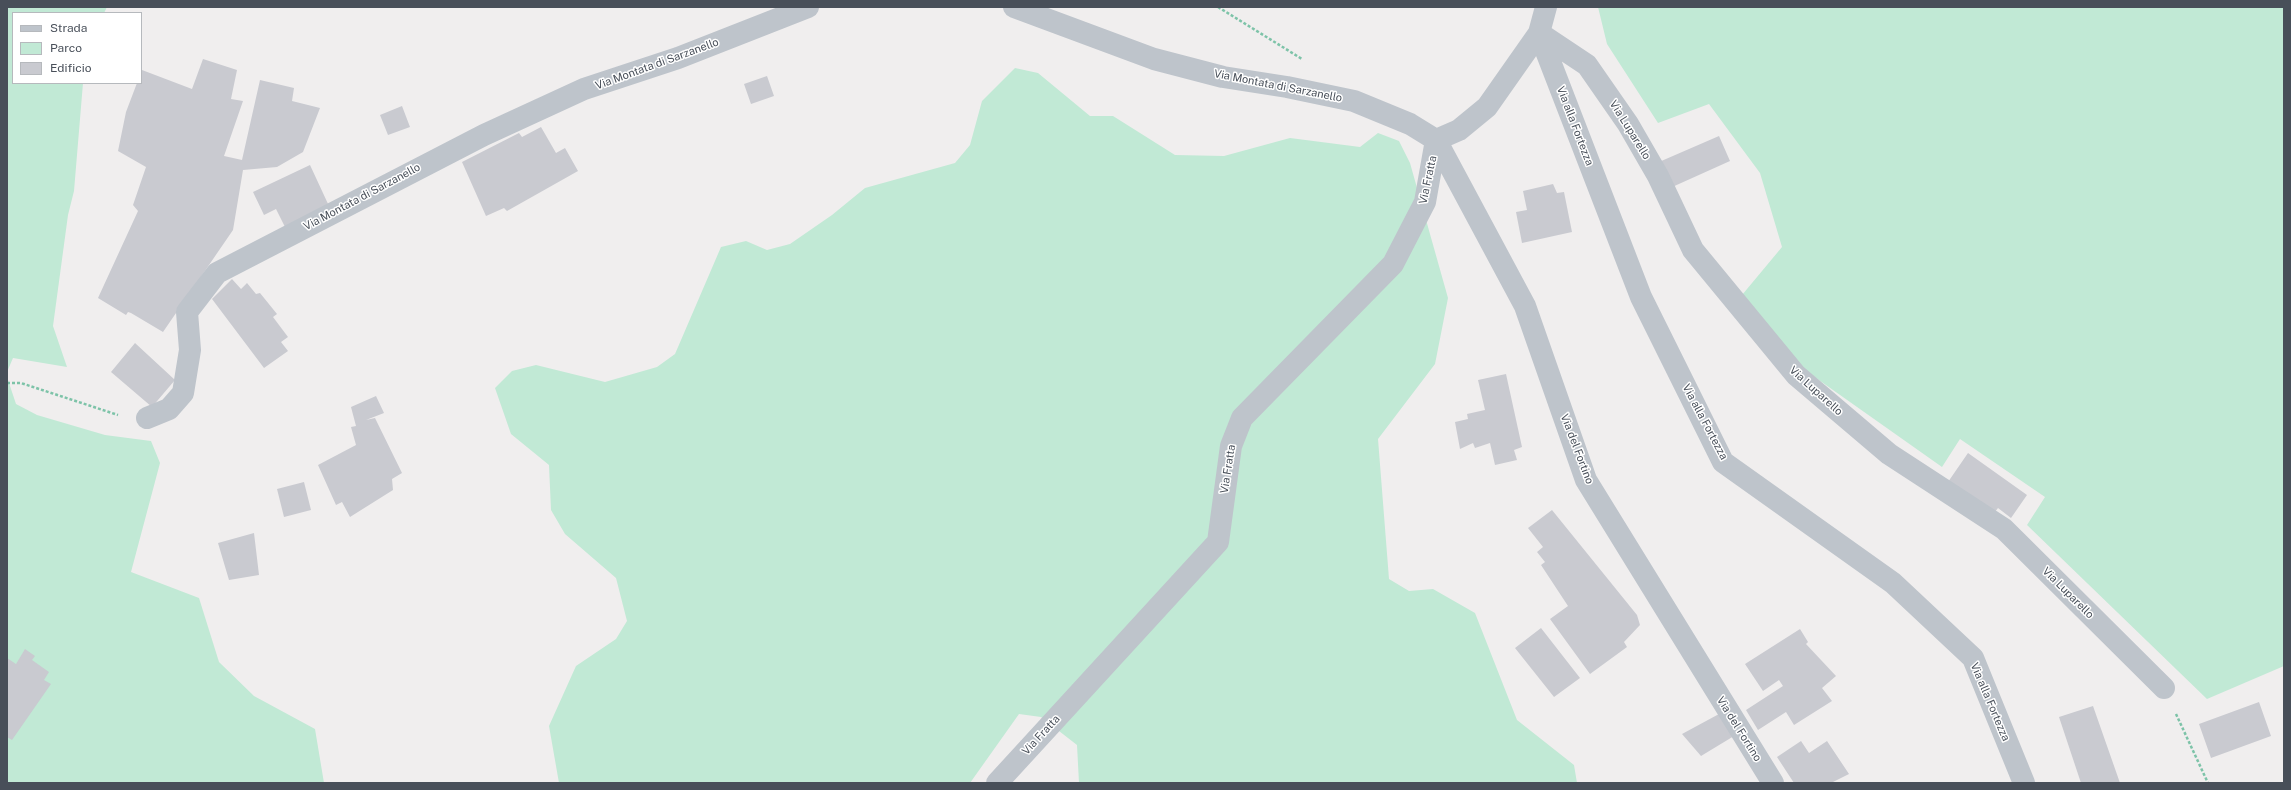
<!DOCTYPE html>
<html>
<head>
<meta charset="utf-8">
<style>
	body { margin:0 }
	#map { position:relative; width:2291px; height:790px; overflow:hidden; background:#f0eeee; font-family:"Public Sans",sans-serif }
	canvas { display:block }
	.frame { position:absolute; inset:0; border:8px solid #484f59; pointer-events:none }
	.legend { position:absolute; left:12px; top:12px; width:130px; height:72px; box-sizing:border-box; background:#fff; border:1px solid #b6b9bd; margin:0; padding:5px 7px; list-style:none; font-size:12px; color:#484f59 }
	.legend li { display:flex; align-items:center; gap:8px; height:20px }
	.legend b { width:20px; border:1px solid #b6b9bd }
</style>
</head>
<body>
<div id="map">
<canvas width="2291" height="790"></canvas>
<div class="frame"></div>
<ul class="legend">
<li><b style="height:5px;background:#bec4cb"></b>Strada</li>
<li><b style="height:11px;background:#c1e9d5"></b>Parco</li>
<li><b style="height:11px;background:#c9cad0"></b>Edificio</li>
</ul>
</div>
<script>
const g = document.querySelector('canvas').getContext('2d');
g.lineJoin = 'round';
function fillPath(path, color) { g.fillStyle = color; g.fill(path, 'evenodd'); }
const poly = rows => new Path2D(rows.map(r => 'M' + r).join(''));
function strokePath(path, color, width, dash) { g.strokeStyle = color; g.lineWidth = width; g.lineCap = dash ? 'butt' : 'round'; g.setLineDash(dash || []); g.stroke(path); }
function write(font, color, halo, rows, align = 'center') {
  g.font = font + ' "Public Sans",sans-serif'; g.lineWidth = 3; g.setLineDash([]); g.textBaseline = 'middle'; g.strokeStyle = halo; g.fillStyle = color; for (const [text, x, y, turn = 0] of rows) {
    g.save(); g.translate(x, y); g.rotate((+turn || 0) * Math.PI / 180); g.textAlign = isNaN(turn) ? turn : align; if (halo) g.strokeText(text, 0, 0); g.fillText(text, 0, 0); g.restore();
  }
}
const green = poly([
	[7,7,107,7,104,13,13,13,13,83,83,83,74,191,68,215,53,326,67,367,13,358,7,372],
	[1598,7,2284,7,2284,666,2207,699,2027,525,2045,497,1960,439,1942,467,1799,366,1742,295,1782,247,1760,173,1709,104,1658,123,1607,44],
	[1015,68,1038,73,1090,116,1113,116,1175,155,1224,156,1290,138,1360,147,1378,133,1399,141,1410,163,1448,298,1435,364,1378,439,1389,579,1409,591,1433,589,1475,613,1517,720,1574,765,1577,783,1079,783,1077,745,1041,717,1019,714,970,783,559,783,549,726,576,666,616,639,627,621,616,578,565,534,551,510,549,465,511,434,495,388,512,371,536,365,605,382,657,367,675,354,721,247,746,241,767,250,790,244,832,215,865,188,955,163,970,145,982,101],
	[7,377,16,404,37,415,105,435,151,441,160,463,131,572,199,598,219,662,254,696,315,729,324,783,7,783]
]);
const building = poly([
	[203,59,237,70,231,99,243,101,224,156,242,160,260,80,294,88,292,101,320,108,303,152,277,167,243,170,233,230,163,332,131,313,128,312,126,315,98,298,138,211,133,205,146,167,118,151,126,112,137,83,141,83,142,70,192,89],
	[767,76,774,96,751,104,744,84],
	[402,106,410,127,388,135,380,115],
	[541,127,556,153,565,148,578,171,507,211,504,208,486,216,462,162,519,133,522,137],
	[1719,136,1730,161,1670,188,1659,162],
	[310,165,329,206,285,227,276,209,264,215,253,192],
	[1553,184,1557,193,1564,192,1572,232,1522,243,1516,212,1527,210,1523,191],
	[232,279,241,289,247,283,256,294,260,293,277,314,273,317,288,337,281,342,288,351,264,368,212,299],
	[135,343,175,380,152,407,111,372],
	[1506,374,1522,447,1514,450,1517,460,1495,465,1490,443,1475,448,1473,443,1460,449,1455,422,1468,419,1467,414,1485,410,1478,380],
	[376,396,384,413,366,420,375,418,402,473,392,479,393,490,350,517,342,502,336,505,318,465,356,445,351,427,356,426,351,407],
	[1968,453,2027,495,2011,518,1998,508,1991,517,1948,482],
	[304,482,311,510,284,517,277,489],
	[1552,510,1637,615,1640,625,1624,642,1627,647,1590,674,1550,619,1568,606,1541,565,1545,562,1537,552,1543,547,1528,528],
	[254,533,259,575,229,580,218,543],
	[1541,628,1580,678,1554,697,1515,648],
	[1800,629,1808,642,1806,644,1836,676,1822,688,1832,701,1794,725,1786,712,1758,730,1746,710,1783,686,1779,680,1763,691,1745,664],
	[25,649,35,656,32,660,49,672,44,680,51,684,12,740,7,737,7,658,16,664],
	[2259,702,2271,736,2211,758,2199,724],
	[2093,706,2120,783,2081,783,2059,717],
	[1719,714,1734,736,1701,756,1682,734],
	[1801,741,1809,753,1827,741,1849,774,1831,783,1794,783,1777,757]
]);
const path = poly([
	[1218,7,1302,59],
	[7,383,21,383,118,415],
	[2176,714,2208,783]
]);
const minor = poly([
	[1014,7,1154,59,1223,77,1287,87,1354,101,1410,124,1436,140,1525,306,1586,480,1773,783],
	[1539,33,1641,297,1723,462,1893,583,1973,658,2024,783],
	[1539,33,1587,65,1628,124,1658,176,1693,250,1796,375,1889,454,2004,529,2164,688],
	[1436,140,1459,130,1487,107,1539,33,1546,7],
	[147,418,169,409,183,393,190,350,187,312,217,273,484,135,584,89,678,58,808,7],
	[997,783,1218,542,1231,446,1242,418,1393,264,1425,202,1436,140]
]);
const streetNames = [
	["Via Montata di Sarzanello",657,64,-20],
	["Via Montata di Sarzanello",1278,86,11],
	["Via alla Fortezza",1575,126,69],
	["Via Luparello",1630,130,58],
	["Via Fratta",1428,180,-78],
	["Via Montata di Sarzanello",362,197,-28],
	["Via Luparello",1816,391,42],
	["Via alla Fortezza",1705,422,62],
	["Via del Fortino",1577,449,69],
	["Via Fratta",1228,469,-81],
	["Via Luparello",2068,593,45],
	["Via alla Fortezza",1990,702,67],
	["Via del Fortino",1739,729,58],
	["Via Fratta",1041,735,-47]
];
fillPath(green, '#c1e9d5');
fillPath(building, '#c9cad0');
strokePath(path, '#7dc3a8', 2.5, [3, 2]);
strokePath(minor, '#bec4cb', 22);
write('11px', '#484f59', '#fff', streetNames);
</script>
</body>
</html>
